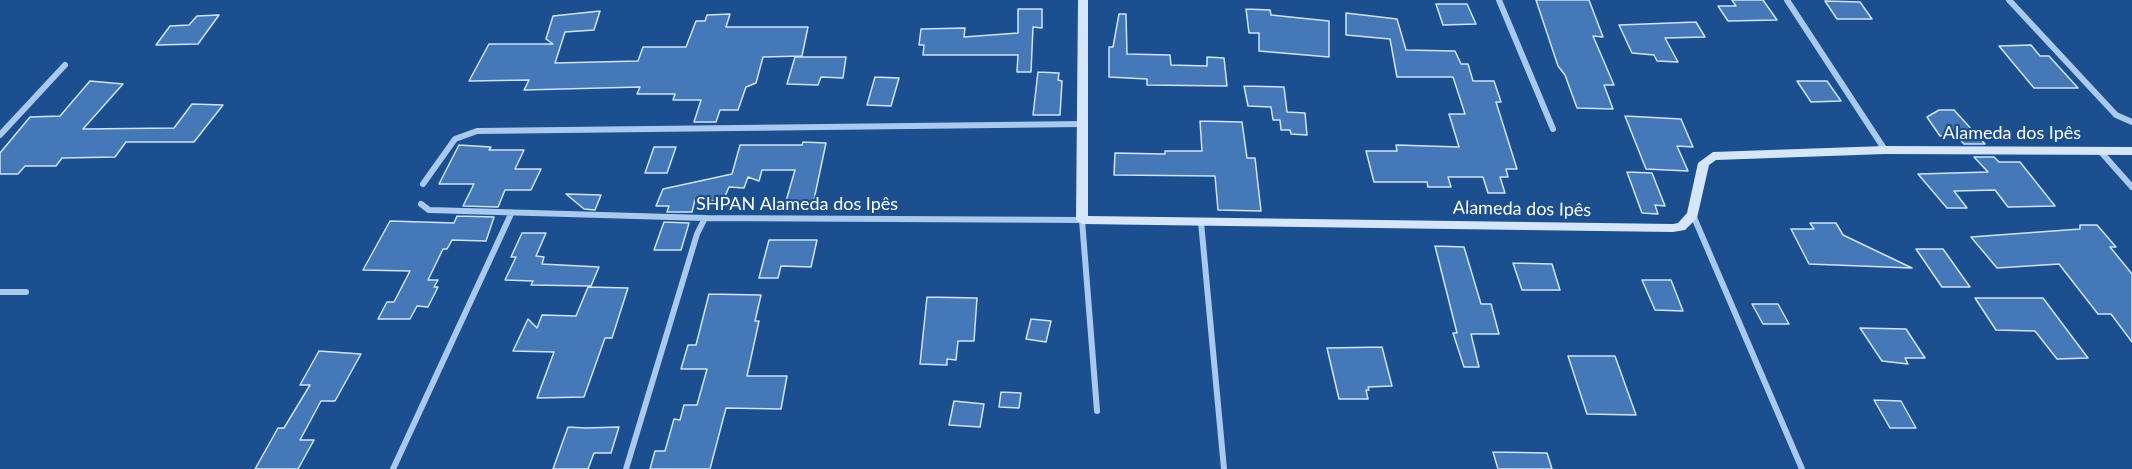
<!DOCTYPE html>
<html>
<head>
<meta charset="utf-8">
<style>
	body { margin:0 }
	canvas { display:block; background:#1b4f8f }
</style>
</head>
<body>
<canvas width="2132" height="469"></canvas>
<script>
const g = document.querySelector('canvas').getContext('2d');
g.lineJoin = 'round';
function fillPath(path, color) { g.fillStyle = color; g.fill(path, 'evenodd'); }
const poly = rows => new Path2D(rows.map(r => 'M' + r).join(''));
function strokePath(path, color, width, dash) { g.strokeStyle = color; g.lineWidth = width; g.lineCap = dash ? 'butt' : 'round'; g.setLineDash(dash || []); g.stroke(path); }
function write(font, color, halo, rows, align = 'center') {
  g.font = font + ' Lato,sans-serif'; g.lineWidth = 4.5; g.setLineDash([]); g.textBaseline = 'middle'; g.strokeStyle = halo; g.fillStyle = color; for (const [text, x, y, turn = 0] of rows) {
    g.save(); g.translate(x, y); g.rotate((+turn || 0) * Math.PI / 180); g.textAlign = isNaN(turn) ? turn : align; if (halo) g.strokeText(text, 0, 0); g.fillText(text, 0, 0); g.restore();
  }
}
const building = poly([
	[1536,0,1589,0,1603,37,1593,36,1614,85,1604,85,1613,109,1577,108,1565,75,1558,66,1536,0],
	[1732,0,1763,0,1777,20,1728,21,1718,6,1736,6,1732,0],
	[1825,1,1860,2,1872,19,1837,19,1825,1],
	[1436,4,1467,4,1476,24,1443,25,1436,4],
	[1018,9,1042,9,1042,28,1033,27,1031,72,1017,72,1018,55,923,55,924,45,919,45,921,29,965,28,964,37,1018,33,1018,9],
	[1246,9,1270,10,1271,15,1329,21,1329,57,1259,51,1259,33,1249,33,1246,9],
	[600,11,594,30,565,32,555,63,638,61,643,47,686,47,696,21,705,21,707,15,730,14,726,27,808,27,802,56,763,57,756,83,746,87,738,110,720,110,716,122,694,122,701,100,673,100,675,94,637,94,640,87,524,90,529,80,469,81,489,44,553,44,546,39,553,16,600,11],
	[1346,13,1397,19,1406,50,1455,51,1461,64,1468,64,1473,81,1494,81,1501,102,1496,102,1517,169,1506,169,1508,177,1500,177,1505,193,1488,193,1483,177,1448,177,1451,187,1428,187,1427,182,1374,182,1366,151,1397,151,1396,145,1459,147,1449,114,1465,114,1453,77,1397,77,1390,39,1346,35,1346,13],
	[1119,14,1126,14,1127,54,1170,55,1171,65,1207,66,1207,57,1224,58,1227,86,1147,85,1147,79,1109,77,1109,47,1113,47,1119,14],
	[219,15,198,44,156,45,170,26,189,25,197,16,219,15],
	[1696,22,1705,37,1665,38,1678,62,1657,61,1654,55,1632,53,1619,25,1696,22],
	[2031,45,2040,56,2049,56,2078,88,2034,88,1999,46,2031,45],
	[795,57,846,57,843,78,821,77,818,85,787,84,795,57],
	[1038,72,1059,73,1058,80,1062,81,1060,115,1033,115,1038,72],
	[875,77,899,78,891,106,867,105,875,77],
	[90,81,123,84,83,129,174,128,192,104,223,105,194,142,126,142,115,157,62,158,56,166,25,166,18,174,0,174,0,153,30,117,60,116,90,81],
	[1797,81,1827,81,1841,101,1811,102,1797,81],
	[1244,86,1284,87,1287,112,1305,113,1307,135,1291,134,1290,130,1281,130,1280,120,1273,120,1271,107,1248,106,1244,86],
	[1939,110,1954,110,1985,144,1964,144,1957,136,1940,136,1927,117,1939,110],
	[1625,116,1681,119,1693,147,1677,146,1688,171,1646,169,1625,116],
	[1200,121,1242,122,1247,158,1255,158,1261,211,1218,210,1215,176,1114,175,1115,153,1165,154,1165,151,1202,151,1200,121],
	[803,142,826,143,812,209,784,208,795,170,762,170,759,181,748,177,744,188,729,187,723,201,695,200,692,212,667,212,669,206,656,206,663,189,732,174,740,145,802,145,803,142],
	[459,145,491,147,489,150,524,150,515,169,541,169,531,190,505,190,498,207,463,206,474,184,439,184,459,145],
	[654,147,676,147,667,173,645,173,654,147],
	[1974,157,1994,157,1999,162,2020,162,2055,206,2008,207,1995,190,1954,191,1967,208,1947,208,1918,174,1988,172,1974,157],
	[1627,172,1652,173,1665,206,1655,205,1658,214,1642,213,1627,172],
	[566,194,601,195,595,210,584,209,566,194],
	[457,216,494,217,486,241,452,240,447,249,443,249,428,280,438,280,434,287,438,287,428,307,417,306,410,319,378,319,387,302,394,302,410,271,363,270,390,221,454,223,457,216],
	[664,222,689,223,681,250,654,250,664,222],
	[1810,223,1836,223,1843,235,1912,268,1809,264,1791,229,1814,229,1810,223],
	[2080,225,2097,225,2116,247,2110,247,2132,274,2132,342,2111,314,2098,314,2059,264,1997,268,1971,237,2080,229,2080,225],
	[522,233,546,233,536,256,544,257,542,264,599,267,591,286,531,285,533,281,505,280,516,257,511,257,522,233],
	[769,240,817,240,811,267,781,266,778,278,759,278,769,240],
	[1435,246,1464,247,1481,304,1491,304,1499,334,1471,334,1479,367,1464,367,1453,333,1457,333,1435,246],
	[1916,249,1943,249,1970,287,1942,287,1916,249],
	[1513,263,1552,264,1560,290,1522,290,1513,263],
	[1642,280,1671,280,1683,311,1655,310,1642,280],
	[588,287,628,288,612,338,605,338,584,397,537,398,554,352,513,351,528,319,537,328,542,315,576,316,588,287],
	[709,294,761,295,755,321,759,321,747,376,787,376,781,409,726,408,710,469,650,469,655,451,665,451,674,419,680,420,684,405,697,405,707,369,681,369,688,345,696,345,709,294],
	[927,297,977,298,974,341,958,341,956,360,947,359,947,365,920,364,927,297],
	[1975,298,2043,298,2088,358,2057,359,2035,331,1996,330,1975,298],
	[1752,304,1778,304,1789,324,1763,324,1752,304],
	[1031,319,1051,321,1046,342,1026,339,1031,319],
	[1860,328,1906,329,1925,358,1905,358,1908,364,1882,361,1860,328],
	[1382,347,1392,386,1368,387,1369,390,1366,390,1368,399,1339,399,1327,348,1382,347],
	[319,351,361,354,335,401,321,401,300,440,314,440,298,469,255,469,278,428,284,428,310,385,300,385,319,351],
	[1568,356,1615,356,1636,415,1587,414,1568,356],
	[1001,392,1021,393,1019,408,999,407,1001,392],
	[1874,400,1901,401,1916,428,1890,428,1874,400],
	[954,401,984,404,980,427,949,425,954,401],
	[568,427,586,428,619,427,611,453,594,453,588,469,553,469,568,427],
	[1493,452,1547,453,1552,469,1498,469,1493,452]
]);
const street = poly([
	[1499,0,1553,129],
	[1787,0,1885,150],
	[2009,0,2116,115,2132,122],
	[0,135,65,65],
	[2100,151,2132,187],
	[423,184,455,139,477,131,1083,124],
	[421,204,429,210,705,218,1082,220,1097,411],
	[1693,215,1802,469],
	[1201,222,1224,469],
	[0,292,26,292],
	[393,469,511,214],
	[626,469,697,234,705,218]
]);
const secondary = poly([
	[1078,0,1088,0,1088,216,1673,224,1678,223,1687,213,1698,163,1713,152,1885,146,2132,147,2132,155,1885,154,1716,160,1709,165,1697,218,1685,230,1673,232,1082,224,1076,220,1078,0]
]);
const streetNames = [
	["Alameda dos Ipês",2012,133],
	["SHPAN Alameda dos Ipês",797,204],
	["Alameda dos Ipês",1522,209,1]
];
fillPath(building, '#4478b7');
strokePath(building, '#cfe3fa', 1.5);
strokePath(street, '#a9c9ee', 6);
fillPath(secondary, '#d6e6fa');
write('18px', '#fff', '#1b4f8f', streetNames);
</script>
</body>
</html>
